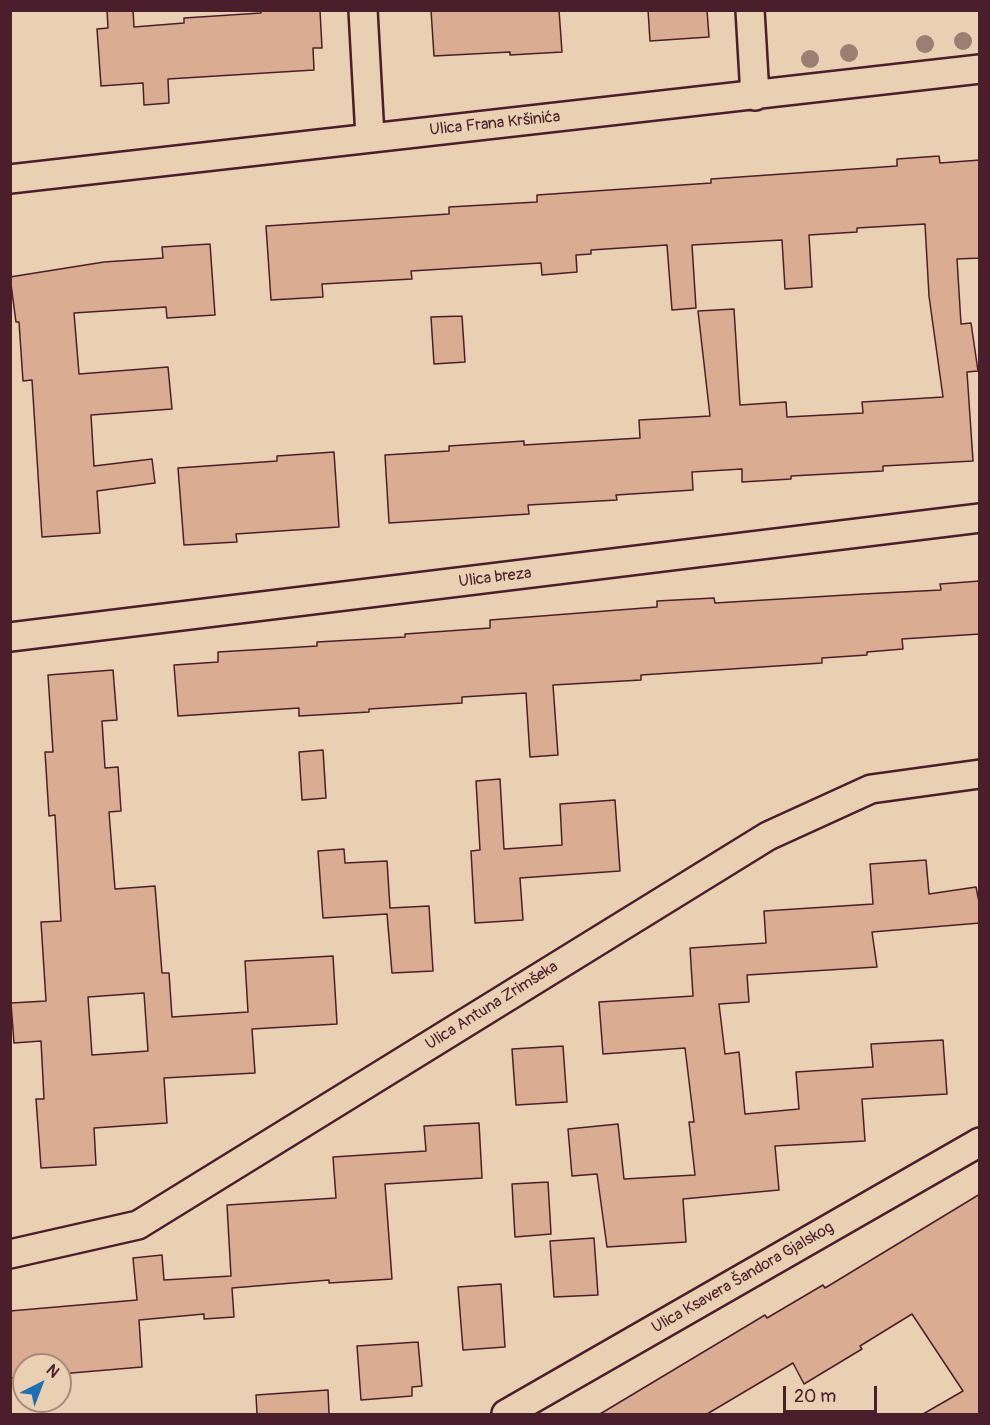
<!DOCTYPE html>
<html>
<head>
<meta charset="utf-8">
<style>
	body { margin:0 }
	#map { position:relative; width:990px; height:1425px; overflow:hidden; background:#ead0b2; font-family:Pangolin,sans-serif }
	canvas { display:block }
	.frame { position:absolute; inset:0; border:12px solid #4a1f2b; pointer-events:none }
	.north { position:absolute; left:12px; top:1353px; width:60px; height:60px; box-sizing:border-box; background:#ead0b2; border:2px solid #aa897c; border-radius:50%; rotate:42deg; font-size:16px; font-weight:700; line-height:24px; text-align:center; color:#4a1f2b }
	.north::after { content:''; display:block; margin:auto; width:21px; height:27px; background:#1f6fb2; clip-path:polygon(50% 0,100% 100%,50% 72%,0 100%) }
	.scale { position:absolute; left:783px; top:1386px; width:94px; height:27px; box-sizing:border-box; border:3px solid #4a1f2b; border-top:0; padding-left:8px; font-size:18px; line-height:21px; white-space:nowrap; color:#4a1f2b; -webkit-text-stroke:4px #ead0b2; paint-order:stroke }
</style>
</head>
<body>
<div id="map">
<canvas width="990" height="1425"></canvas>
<div class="frame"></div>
<div class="north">N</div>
<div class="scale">20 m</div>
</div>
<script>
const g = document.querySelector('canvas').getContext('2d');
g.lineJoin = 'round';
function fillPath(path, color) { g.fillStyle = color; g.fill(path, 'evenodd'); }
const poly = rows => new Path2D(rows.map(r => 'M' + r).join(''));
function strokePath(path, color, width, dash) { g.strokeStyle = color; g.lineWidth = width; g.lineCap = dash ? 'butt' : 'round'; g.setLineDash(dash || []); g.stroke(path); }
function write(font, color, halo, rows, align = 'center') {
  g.font = font + ' Pangolin,sans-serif'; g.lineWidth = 4.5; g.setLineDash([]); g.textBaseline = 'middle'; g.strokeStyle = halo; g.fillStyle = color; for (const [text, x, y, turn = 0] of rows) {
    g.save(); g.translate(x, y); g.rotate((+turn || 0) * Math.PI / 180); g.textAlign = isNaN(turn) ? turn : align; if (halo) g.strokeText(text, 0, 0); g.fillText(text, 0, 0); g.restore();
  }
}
const building = poly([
	[107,10,133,10,134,27,184,23,184,18,261,13,261,11,320,11,322,48,313,48,314,70,168,79,169,103,144,105,143,83,101,86,97,29,108,28,107,10],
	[431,10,559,10,562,52,510,55,510,52,434,56,431,10],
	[648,10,707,10,709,37,650,41,648,10],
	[939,156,940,163,980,160,980,258,957,259,961,324,971,323,978,371,967,372,973,461,883,466,883,471,791,476,791,479,742,482,742,469,692,472,693,490,616,495,617,500,528,505,529,514,389,523,385,455,449,451,449,446,524,441,524,445,640,438,639,420,710,416,698,311,734,309,740,405,786,402,787,417,863,413,862,402,943,397,929,296,925,224,857,228,857,232,809,235,812,287,785,289,782,240,692,245,696,308,672,310,667,245,591,250,591,254,576,255,577,272,542,275,541,263,411,271,412,279,322,284,323,297,271,300,266,226,449,214,449,207,537,202,537,195,711,183,711,179,897,166,897,159,939,156],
	[210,244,215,315,167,318,166,307,74,313,79,374,168,367,172,409,91,415,94,466,152,459,155,483,97,491,100,533,42,537,32,380,23,381,19,322,16,322,10,277,104,262,163,258,162,247,210,244],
	[462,316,465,362,434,364,431,317,462,316],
	[334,452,339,527,236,534,237,542,184,545,178,468,277,461,277,456,334,452],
	[980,581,980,634,902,639,903,649,867,652,867,655,822,658,822,663,641,675,641,680,553,685,558,755,530,757,526,693,462,697,462,703,369,709,369,712,299,716,299,708,178,716,174,665,218,662,218,652,317,646,317,642,405,637,405,634,490,628,490,620,657,607,657,601,714,598,715,603,863,594,941,590,940,584,980,581],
	[113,670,117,720,102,721,105,768,118,767,121,811,109,812,115,889,155,886,162,973,169,973,172,1017,248,1012,245,961,333,956,337,1024,252,1029,255,1073,164,1078,167,1123,94,1128,96,1165,41,1168,36,1099,44,1099,41,1041,14,1043,11,1003,46,1001,41,922,61,921,55,815,49,816,45,752,53,752,48,675,113,670],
	[144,993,148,1051,92,1055,88,997,144,993],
	[323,750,326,798,302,800,299,752,323,750],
	[500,779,504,849,562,845,560,804,615,800,620,871,520,878,523,920,475,923,471,851,480,850,476,781,500,779],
	[344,849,345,863,387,861,390,908,429,906,433,971,392,973,387,914,323,918,318,851,344,849],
	[926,860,929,894,976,887,980,907,980,923,872,932,877,967,747,975,749,1002,719,1004,725,1054,739,1052,745,1114,799,1109,796,1072,873,1067,871,1044,943,1040,947,1094,862,1099,865,1141,775,1146,779,1190,683,1199,686,1242,607,1247,597,1174,572,1176,568,1129,618,1124,624,1179,695,1175,689,1122,694,1122,685,1048,603,1054,599,1002,693,996,690,948,766,943,764,911,873,904,870,864,926,860],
	[563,1046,567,1102,516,1105,512,1049,563,1046],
	[479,1123,482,1178,385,1184,392,1279,329,1283,329,1280,232,1288,234,1317,204,1319,204,1314,139,1320,142,1367,60,1374,60,1365,24,1365,24,1377,10,1378,10,1311,137,1300,133,1258,162,1255,164,1280,231,1276,227,1205,336,1198,333,1157,426,1151,424,1126,479,1123],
	[548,1182,551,1234,515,1237,512,1184,548,1182],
	[980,1194,980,1414,923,1414,963,1391,912,1314,860,1346,862,1349,804,1384,793,1363,707,1414,600,1414,765,1315,767,1318,823,1285,825,1288,980,1194],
	[594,1238,598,1295,554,1297,550,1241,594,1238],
	[501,1284,505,1347,463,1350,458,1287,501,1284],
	[418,1342,422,1386,412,1387,412,1396,361,1400,357,1346,418,1342],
	[328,1390,329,1414,257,1414,256,1395,328,1390]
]);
const street = poly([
	[363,10,370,137],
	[750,10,755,96],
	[10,179,980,69],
	[10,637,980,518],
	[10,1254,138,1225,768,836,871,789,980,774],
	[506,1414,980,1142]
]);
const trees = [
	[963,41],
	[925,44],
	[849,53],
	[810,59]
];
const streetNames = [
	["Ulica Frana Kršinića",495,124,-6],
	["Ulica breza",495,578,-7],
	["Ulica Antuna Zrimšeka",492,1006,-32],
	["Ulica Ksavera Šandora Gjalskog",743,1278,-30]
];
fillPath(building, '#daac91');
strokePath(building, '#4a1f2b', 1.5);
strokePath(street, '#4a1f2b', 32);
strokePath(street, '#ead0b2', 27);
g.fillStyle = '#9a7f72';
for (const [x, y] of trees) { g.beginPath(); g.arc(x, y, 9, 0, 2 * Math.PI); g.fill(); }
write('16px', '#4a1f2b', '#ead0b2', streetNames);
</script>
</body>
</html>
